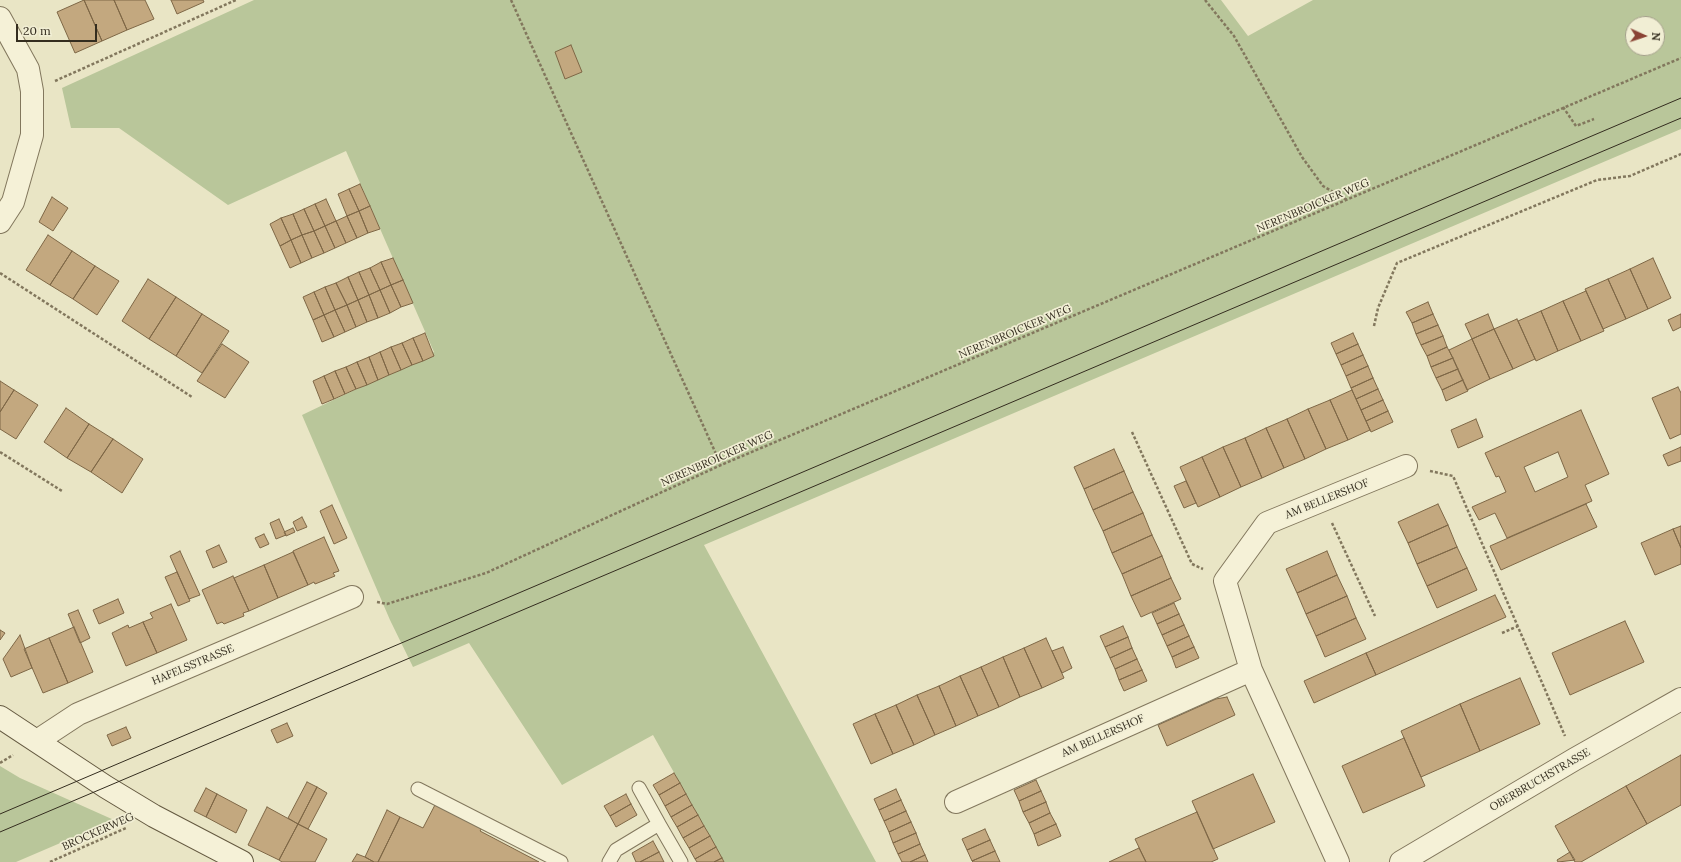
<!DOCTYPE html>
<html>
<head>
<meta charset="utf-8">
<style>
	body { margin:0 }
	#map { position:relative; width:1681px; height:862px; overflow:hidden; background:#e9e5c5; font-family:Lora,serif }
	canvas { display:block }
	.north { position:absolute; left:1625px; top:16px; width:40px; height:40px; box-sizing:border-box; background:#f1eed4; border:1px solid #a5a18c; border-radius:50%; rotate:93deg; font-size:11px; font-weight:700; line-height:16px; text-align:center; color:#342d1f }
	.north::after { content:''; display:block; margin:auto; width:14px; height:18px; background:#8a4334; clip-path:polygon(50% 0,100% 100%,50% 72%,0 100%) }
	.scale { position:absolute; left:16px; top:24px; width:81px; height:18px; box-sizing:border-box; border:2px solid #342d1f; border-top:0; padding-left:5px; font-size:12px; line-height:14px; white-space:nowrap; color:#342d1f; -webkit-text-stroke:3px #f1eed4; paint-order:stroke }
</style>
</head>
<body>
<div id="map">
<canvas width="1681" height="862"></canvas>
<div class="north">N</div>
<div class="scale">20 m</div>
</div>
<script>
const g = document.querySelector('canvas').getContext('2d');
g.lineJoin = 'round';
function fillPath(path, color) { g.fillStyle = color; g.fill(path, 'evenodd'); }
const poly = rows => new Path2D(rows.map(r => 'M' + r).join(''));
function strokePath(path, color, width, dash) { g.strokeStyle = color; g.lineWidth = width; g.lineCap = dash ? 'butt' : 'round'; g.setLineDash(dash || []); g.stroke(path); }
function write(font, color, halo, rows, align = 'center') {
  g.font = font + ' Lora,serif'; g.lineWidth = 3.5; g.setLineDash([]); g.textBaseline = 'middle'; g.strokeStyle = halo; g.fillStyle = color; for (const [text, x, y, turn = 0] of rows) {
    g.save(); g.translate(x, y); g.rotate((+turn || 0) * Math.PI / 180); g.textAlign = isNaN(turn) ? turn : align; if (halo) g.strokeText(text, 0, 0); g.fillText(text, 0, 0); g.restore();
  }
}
const green = poly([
	[254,0,1221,0,1248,36,1313,0,1681,0,1681,129,704,545,876,862,724,862,653,735,562,785,469,643,413,667,390,620,302,415,434,352,346,151,228,205,119,128,71,128,62,88],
	[1633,24,1657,24,1657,48,1633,48],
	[0,766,20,778,114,820,16,862,0,862]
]);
const building = poly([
	[84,0,102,41,75,53,57,12,84,0],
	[84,0,114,0,127,30,102,41,84,0],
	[114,0,145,0,154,19,127,30,114,0],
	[171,0,203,0,204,2,177,14,171,0],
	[571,45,582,72,565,79,555,52,571,45],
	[360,184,370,206,359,211,349,189,360,184],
	[349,189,359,211,347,216,338,194,349,189],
	[52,197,68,208,53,231,39,222,52,197],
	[326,199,336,221,325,226,315,204,326,199],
	[315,204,325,226,314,231,304,209,315,204],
	[370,206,380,229,368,233,359,211,370,206],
	[304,209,314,231,302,235,293,214,304,209],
	[359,211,368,233,357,238,347,216,359,211],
	[293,214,302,235,291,240,281,218,293,214],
	[347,216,357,238,346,243,336,221,347,216],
	[281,218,291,240,280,246,270,224,281,218],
	[336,221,346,243,335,248,325,226,336,221],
	[325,226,335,248,324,253,314,231,325,226],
	[314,231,324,253,312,258,302,235,314,231],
	[48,235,72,251,50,285,26,270,48,235],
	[302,235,312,258,301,263,291,240,302,235],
	[291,240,301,263,290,268,280,246,291,240],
	[72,251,95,266,73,299,50,285,72,251],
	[393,258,403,280,391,285,381,262,393,258],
	[1653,258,1671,298,1648,309,1630,269,1653,258],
	[381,262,391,285,380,290,370,268,381,262],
	[95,266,119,281,97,315,73,299,95,266],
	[370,268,380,290,369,295,359,272,370,268],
	[1630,269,1648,309,1626,319,1608,279,1630,269],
	[359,272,369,295,358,300,348,277,359,272],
	[348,277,358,300,347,305,336,283,348,277],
	[148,279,176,297,149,339,122,321,148,279],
	[1608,279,1626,319,1603,329,1585,289,1608,279],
	[403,280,413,303,401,307,391,285,403,280],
	[336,283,347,305,335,310,325,287,336,283],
	[391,285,401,307,390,313,380,290,391,285],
	[325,287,335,310,324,315,314,292,325,287],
	[380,290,390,313,378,318,369,295,380,290],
	[1586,291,1604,331,1581,341,1563,301,1586,291],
	[314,292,324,315,313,320,303,297,314,292],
	[369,295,378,318,367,322,358,300,369,295],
	[176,297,202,314,176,356,149,339,176,297],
	[358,300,367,322,356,327,347,305,358,300],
	[1563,301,1581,341,1558,351,1541,311,1563,301],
	[1428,302,1433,314,1412,323,1406,312,1428,302],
	[347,305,356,327,345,332,335,310,347,305],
	[335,310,345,332,334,337,324,315,335,310],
	[1541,311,1558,351,1536,361,1518,321,1541,311],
	[202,314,229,331,202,373,176,356,202,314],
	[1433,314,1438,325,1416,334,1412,323,1433,314],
	[1488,314,1494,329,1472,339,1465,324,1488,314],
	[1681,314,1681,327,1673,331,1668,320,1681,314],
	[324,315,334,337,322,342,313,320,324,315],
	[1517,319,1535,359,1513,369,1494,329,1517,319],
	[1438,325,1443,336,1421,345,1416,334,1438,325],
	[1494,329,1513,369,1490,379,1472,339,1494,329],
	[425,333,434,356,423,361,413,338,425,333],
	[1353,333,1358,344,1336,354,1331,343,1353,333],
	[1443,336,1447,347,1427,356,1421,345,1443,336],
	[413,338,423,361,412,365,402,343,413,338],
	[1472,339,1490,379,1467,390,1449,350,1472,339],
	[402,343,412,365,401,370,391,347,402,343],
	[222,344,249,362,225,398,197,381,222,344],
	[1358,344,1363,355,1341,365,1336,354,1358,344],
	[391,347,401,370,389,375,380,352,391,347],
	[1447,347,1453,358,1431,367,1427,356,1447,347],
	[380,352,389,375,378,380,369,357,380,352],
	[1363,355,1368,366,1346,376,1341,365,1363,355],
	[369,357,378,380,367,385,357,362,369,357],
	[1453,358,1458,369,1436,378,1431,367,1453,358],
	[357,362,367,385,356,389,346,367,357,362],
	[1368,366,1373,378,1351,388,1346,376,1368,366],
	[346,367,356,389,345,394,335,371,346,367],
	[1458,369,1463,380,1442,390,1436,378,1458,369],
	[335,371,345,394,334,399,324,376,335,371],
	[324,376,334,399,322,404,313,381,324,376],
	[1373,378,1378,389,1356,399,1351,388,1373,378],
	[1463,380,1468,391,1446,401,1442,390,1463,380],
	[0,381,14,390,0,412,0,381],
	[1678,387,1681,393,1681,434,1670,439,1652,398,1678,387],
	[1378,389,1383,400,1361,410,1356,399,1378,389],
	[14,390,38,405,16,439,0,429,0,412,14,390],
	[1352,390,1370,430,1348,440,1330,400,1352,390],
	[1330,400,1348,440,1326,449,1308,409,1330,400],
	[1383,400,1388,411,1366,421,1361,410,1383,400],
	[66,408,89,424,67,458,44,442,66,408],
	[1308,409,1326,449,1305,459,1287,419,1308,409],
	[1581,410,1609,474,1585,485,1592,501,1507,538,1495,513,1479,520,1472,507,1506,492,1499,476,1496,477,1485,453,1581,410],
	[1558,452,1568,477,1535,492,1524,467,1558,452],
	[1388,411,1393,422,1371,432,1366,421,1388,411],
	[1287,419,1305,459,1284,468,1266,428,1287,419],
	[1476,419,1483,437,1458,448,1451,430,1476,419],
	[89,424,113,439,91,472,67,458,89,424],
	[1266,428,1284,468,1262,478,1245,438,1266,428],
	[1245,438,1262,478,1241,487,1223,447,1245,438],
	[113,439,143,459,122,493,91,472,113,439],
	[1223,447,1241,487,1220,497,1202,457,1223,447],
	[1681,447,1681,461,1668,466,1663,455,1681,447],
	[1114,449,1124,471,1084,489,1074,467,1114,449],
	[1202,457,1220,497,1198,507,1180,467,1202,457],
	[1124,471,1133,492,1093,510,1084,489,1124,471],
	[1186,481,1196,503,1184,508,1174,486,1186,481],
	[1133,492,1143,513,1103,531,1093,510,1133,492],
	[1438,504,1448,525,1408,543,1398,522,1438,504],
	[1586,504,1597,527,1501,570,1490,546,1586,504],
	[332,505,347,538,334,544,320,511,332,505],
	[1143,513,1152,535,1112,553,1103,531,1143,513],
	[302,517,307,527,297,531,293,522,302,517],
	[279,519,286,535,276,539,270,523,279,519],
	[1448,525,1457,547,1417,564,1408,543,1448,525],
	[1681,526,1681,548,1673,529,1681,526],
	[293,528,295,532,286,536,284,532,293,528],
	[1673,529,1681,548,1681,564,1655,575,1641,543,1673,529],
	[264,534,269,544,260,548,255,538,264,534],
	[1152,535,1162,556,1122,574,1112,553,1152,535],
	[324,537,339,571,333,573,335,576,315,584,314,582,308,585,293,551,324,537],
	[219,545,227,562,213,568,206,551,219,545],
	[1457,547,1467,568,1427,586,1417,564,1457,547],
	[180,551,200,595,189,599,170,556,180,551],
	[1327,551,1337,575,1297,593,1286,569,1327,551],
	[293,552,308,585,278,598,264,565,293,552],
	[1162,556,1171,578,1131,596,1122,574,1162,556],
	[264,565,278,598,249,611,234,578,264,565],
	[1467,568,1477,590,1437,608,1427,586,1467,568],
	[177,572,190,601,178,606,165,577,177,572],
	[1337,575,1347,596,1306,614,1297,593,1337,575],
	[233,576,249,611,243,613,244,616,224,624,222,622,217,624,202,590,233,576],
	[1171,578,1181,599,1141,617,1131,596,1171,578],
	[1495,595,1506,617,1376,675,1366,653,1495,595],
	[1347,596,1356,618,1316,636,1306,614,1347,596],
	[118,599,124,613,99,624,93,610,118,599],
	[1174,603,1179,614,1157,624,1152,613,1174,603],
	[171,604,187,640,157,653,143,622,153,618,150,613,171,604],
	[78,610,90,638,80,643,68,614,78,610],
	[1179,614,1184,625,1162,635,1157,624,1179,614],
	[1356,618,1366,639,1325,657,1316,636,1356,618],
	[1625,621,1644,662,1570,695,1552,653,1625,621],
	[143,622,157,653,126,666,112,633,128,625,129,628,143,622],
	[1184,625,1189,636,1167,646,1162,635,1184,625],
	[1123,626,1128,637,1105,647,1100,636,1123,626],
	[74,627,93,672,68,683,49,638,74,627],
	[0,630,5,633,0,640,0,630],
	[20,635,32,668,11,677,3,659,20,635],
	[1189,636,1194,647,1172,657,1167,646,1189,636],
	[1128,637,1132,648,1110,658,1105,647,1128,637],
	[49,638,68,683,43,693,24,649,49,638],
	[1046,638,1064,678,1042,688,1024,648,1046,638],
	[1063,647,1072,668,1062,673,1052,651,1063,647],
	[1194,647,1199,658,1176,668,1172,657,1194,647],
	[1024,648,1042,688,1020,697,1003,657,1024,648],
	[1132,648,1137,659,1115,669,1110,658,1132,648],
	[1366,653,1376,675,1314,703,1304,681,1366,653],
	[1003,657,1020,697,999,707,981,667,1003,657],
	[1137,659,1142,670,1119,680,1115,669,1137,659],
	[981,667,999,707,978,716,960,676,981,667],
	[1142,670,1147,681,1124,691,1119,680,1142,670],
	[960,676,978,716,956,726,939,686,960,676],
	[1520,678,1540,724,1480,751,1460,704,1520,678],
	[939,686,956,726,935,735,917,695,939,686],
	[917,695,935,735,914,745,896,705,917,695],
	[1227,697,1235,715,1167,746,1158,725,1216,699,1227,697],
	[1460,704,1480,751,1421,777,1401,731,1460,704],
	[896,705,914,745,893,754,875,714,896,705],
	[875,714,893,754,871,764,853,724,875,714],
	[287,723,293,736,277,743,271,730,287,723],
	[126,727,131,738,112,746,107,735,126,727],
	[1404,738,1425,786,1363,813,1342,766,1404,738],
	[1681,755,1681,805,1647,824,1626,786,1681,755],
	[674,773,680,783,659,795,653,785,674,773],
	[1253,774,1275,822,1213,849,1192,801,1253,774],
	[1036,780,1041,791,1019,801,1014,790,1036,780],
	[307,782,317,787,298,824,288,818,307,782],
	[680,783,686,794,665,806,659,795,680,783],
	[1626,786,1647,824,1581,862,1575,862,1555,826,1626,786],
	[317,787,327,793,308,829,298,824,317,787],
	[206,788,217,794,206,817,194,811,206,788],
	[896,789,901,800,879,810,874,799,896,789],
	[1041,791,1046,802,1023,812,1019,801,1041,791],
	[217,794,247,810,236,833,206,817,217,794],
	[626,794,631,804,610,816,604,806,626,794],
	[686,794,692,805,671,817,665,806,686,794],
	[901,800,906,811,884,821,879,810,901,800],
	[1046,802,1050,813,1029,823,1023,812,1046,802],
	[436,803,482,828,480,831,539,862,378,862,400,817,423,828,436,803],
	[631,804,637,815,616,827,610,816,631,804],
	[692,805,698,815,677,827,671,817,692,805],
	[267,807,298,824,279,860,248,845,267,807],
	[387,810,400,817,378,862,374,862,365,857,387,810],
	[906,811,911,822,889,832,884,821,906,811],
	[1197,812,1218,859,1211,862,1146,862,1135,839,1197,812],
	[1050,813,1056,824,1034,834,1029,823,1050,813],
	[698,815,704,826,683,838,677,827,698,815],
	[911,822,916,833,893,843,889,832,911,822],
	[298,824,327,839,315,862,282,862,279,860,298,824],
	[1056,824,1061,836,1038,846,1034,834,1056,824],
	[704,826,710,836,689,848,683,838,704,826],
	[985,829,990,840,967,850,962,839,985,829],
	[916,833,920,844,898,854,893,843,916,833],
	[710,836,716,847,695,859,689,848,710,836],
	[990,840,995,851,972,861,967,850,990,840],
	[653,841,659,852,640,862,636,862,632,853,653,841],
	[920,844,925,855,910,862,902,862,898,854,920,844],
	[716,847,722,858,714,862,697,862,695,859,716,847],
	[1139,848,1146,862,1109,862,1139,848],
	[995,851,1000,862,973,862,972,861,995,851],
	[659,852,664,862,640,862,659,852],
	[1570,852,1575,860,1558,862,1557,860,1570,852],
	[357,854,365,857,374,862,352,862,357,854],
	[925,855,928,862,910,862,925,855],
	[722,858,724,862,714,862,722,858]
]);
const path = poly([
	[511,0,721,465],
	[1205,0,1234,36,1302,157,1323,186,1347,200],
	[55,81,236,0],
	[1563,107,1576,126,1594,119],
	[0,273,192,397],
	[1374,326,1378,308,1397,263,1597,180,1630,176,1681,154],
	[1132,432,1192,564,1203,569],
	[0,452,62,491],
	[1430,471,1453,476,1565,736],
	[1332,523,1375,616],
	[377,602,387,604,486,573,721,465,1681,58],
	[1502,633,1518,626],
	[0,763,13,755],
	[50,862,126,828]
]);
const service = poly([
	[639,788,659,824],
	[418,789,561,862],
	[609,862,616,850,659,824,681,862]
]);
const minor = poly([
	[0,18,28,69,32,91,32,135,13,202,0,222],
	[37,741,78,714,352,597],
	[956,802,1251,670],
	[1338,862,1251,670,1225,581,1267,523,1406,466],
	[1401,862,1575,759,1681,699]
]);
const secondary = poly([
	[0,717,106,787,154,816,242,862]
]);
const tram = poly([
	[0,814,1681,98],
	[0,832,1681,118]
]);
const streetNames = [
	["NERENBROICKER WEG",1313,206,-23],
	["NERENBROICKER WEG",1015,332,-23],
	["NERENBROICKER WEG",717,459,-24],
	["AM BELLERSHOF",1327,499,-22],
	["HAFELSSTRASSE",193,665,-23],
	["AM BELLERSHOF",1103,736,-24],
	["OBERBRUCHSTRASSE",1540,780,-30],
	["BROCKERWEG",98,832,-24]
];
fillPath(green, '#b9c69a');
fillPath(building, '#c3a87f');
strokePath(building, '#7e6746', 1);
strokePath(service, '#82775d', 15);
strokePath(minor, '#82775d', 24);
strokePath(secondary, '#645940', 24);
strokePath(path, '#82775d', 2.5, [3, 2]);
strokePath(service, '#f5f1d7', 13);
strokePath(minor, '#f5f1d7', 22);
strokePath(secondary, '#f5f1d7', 22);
strokePath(tram, '#342d1f', 1);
write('11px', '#342d1f', '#f1eed4', streetNames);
</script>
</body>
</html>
